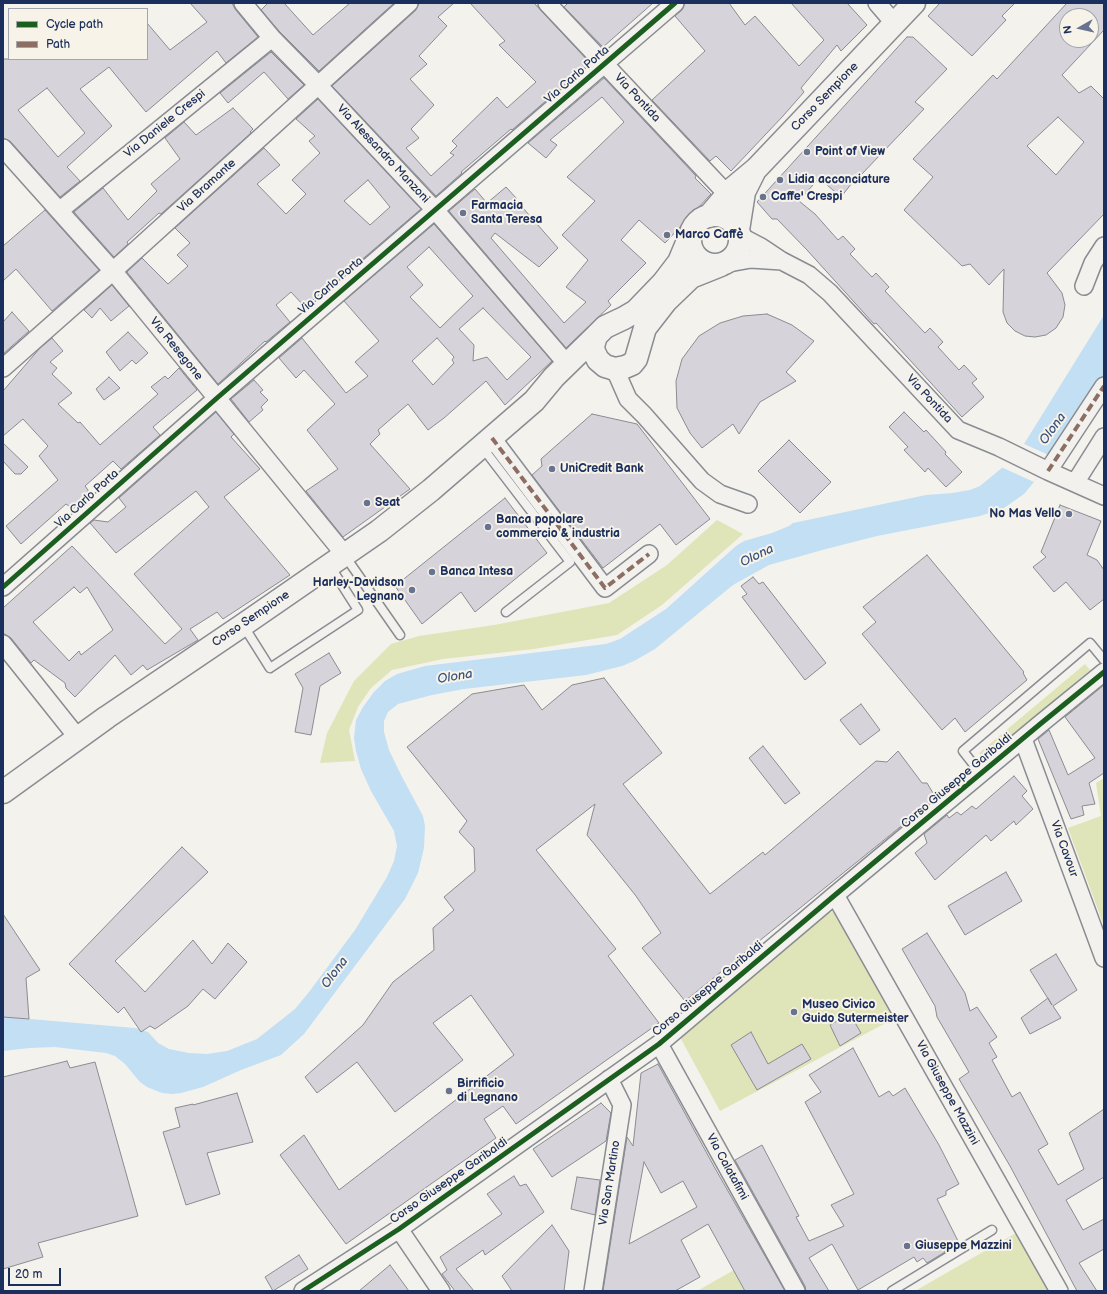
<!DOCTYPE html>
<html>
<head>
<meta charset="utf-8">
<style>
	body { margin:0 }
	#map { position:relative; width:1107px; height:1294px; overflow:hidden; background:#f4f2ec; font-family:"Balsamiq Sans",sans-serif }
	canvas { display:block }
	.frame { position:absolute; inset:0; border:4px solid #1b2f5e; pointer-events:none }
	.legend { position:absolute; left:8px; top:8px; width:140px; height:52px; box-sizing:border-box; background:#f7f3e8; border:1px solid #9fa5b1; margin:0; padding:5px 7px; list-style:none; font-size:12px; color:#1b2f5e }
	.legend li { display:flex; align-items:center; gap:8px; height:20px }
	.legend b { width:20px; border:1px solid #9fa5b1 }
	.north { position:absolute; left:1059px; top:8px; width:40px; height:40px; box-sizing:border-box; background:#f7f3e8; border:1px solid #9fa5b1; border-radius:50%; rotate:262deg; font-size:11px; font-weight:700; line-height:16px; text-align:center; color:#1b2f5e }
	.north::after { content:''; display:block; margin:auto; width:14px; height:18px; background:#677390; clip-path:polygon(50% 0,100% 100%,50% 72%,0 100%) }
	.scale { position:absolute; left:8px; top:1268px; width:53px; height:18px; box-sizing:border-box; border:2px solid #1b2f5e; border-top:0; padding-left:5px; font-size:12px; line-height:14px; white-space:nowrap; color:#1b2f5e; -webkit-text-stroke:3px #f7f3e8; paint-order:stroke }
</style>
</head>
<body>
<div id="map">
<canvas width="1107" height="1294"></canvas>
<div class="frame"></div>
<ul class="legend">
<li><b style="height:5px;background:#1b5e20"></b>Cycle path</li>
<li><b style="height:5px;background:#8d6e63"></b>Path</li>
</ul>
<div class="north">N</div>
<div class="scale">20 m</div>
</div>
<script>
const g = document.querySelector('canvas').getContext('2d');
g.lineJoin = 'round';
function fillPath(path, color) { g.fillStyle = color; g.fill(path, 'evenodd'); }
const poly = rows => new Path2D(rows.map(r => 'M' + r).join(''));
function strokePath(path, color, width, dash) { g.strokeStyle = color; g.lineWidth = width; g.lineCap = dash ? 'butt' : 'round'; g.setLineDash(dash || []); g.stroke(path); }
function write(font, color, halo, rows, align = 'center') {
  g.font = font + ' "Balsamiq Sans",sans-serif'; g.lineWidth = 4; g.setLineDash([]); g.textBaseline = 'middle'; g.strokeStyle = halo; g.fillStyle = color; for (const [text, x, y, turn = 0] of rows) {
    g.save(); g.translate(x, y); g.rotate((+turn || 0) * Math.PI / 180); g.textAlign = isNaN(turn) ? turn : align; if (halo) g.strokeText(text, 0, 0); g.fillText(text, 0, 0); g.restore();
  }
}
const green = poly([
	[717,520,743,534,662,605,617,635,534,649,443,659,392,670,371,688,358,707,349,730,355,761,320,763,327,733,354,681,391,644,419,636,494,625,609,603,667,565],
	[1085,664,1090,670,984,760,979,753],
	[1104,778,1104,926,1068,828,1101,816,1096,783],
	[837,912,897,1017,720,1111,680,1037,821,913],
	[1016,1233,1050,1291,915,1291],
	[734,1270,745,1291,697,1291]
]);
const water = poly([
	[1104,315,1104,378,1034,482,1024,494,1004,508,980,516,877,536,826,549,769,565,733,585,655,649,634,661,622,666,586,675,464,689,432,695,398,704,388,712,384,721,384,732,389,750,400,773,423,816,425,826,424,848,418,873,405,899,304,1034,281,1055,241,1070,203,1087,181,1093,173,1094,162,1093,147,1087,140,1082,125,1064,115,1056,106,1053,55,1047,29,1048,3,1051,3,1018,7,1017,135,1028,148,1032,158,1043,169,1049,189,1053,207,1054,227,1051,257,1039,295,1009,309,992,355,930,387,877,394,861,397,846,394,831,371,791,361,769,356,751,354,738,356,720,363,707,374,692,385,681,397,674,425,666,606,644,620,639,666,609,736,546,744,541,772,533,789,526,793,523,926,495,952,493,970,490,980,486,1003,467,1024,444]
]);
const pier = poly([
	[1022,443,1051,456,1034,482,1001,467]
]);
const building = poly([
	[190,3,232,3,235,9,258,37,226,63,217,51,146,112,109,67,80,89,112,126,67,167,80,181,60,197,10,141,3,138,3,59,147,59,147,23,170,50,207,22,190,3],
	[47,88,85,133,58,157,18,110,47,88],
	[268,3,284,3,313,35,350,3,394,3,319,71,279,31,261,10,268,3],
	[419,3,454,3,438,17,447,26,419,56,427,64,410,79,434,105,411,129,419,138,406,148,431,176,454,155,450,153,457,146,452,141,497,97,507,108,536,82,499,45,505,41,470,3,534,3,590,63,512,130,511,129,461,172,462,173,436,196,332,86,416,10,419,3],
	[568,3,653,3,603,47,564,7,568,3],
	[685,3,729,3,745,25,755,16,799,66,824,40,791,3,847,3,867,25,841,51,837,45,801,88,804,92,783,116,731,171,716,156,710,161,652,100,705,51,675,16,682,10,685,3],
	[940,3,1015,3,1002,16,1006,20,972,56,928,16,940,3],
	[1067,3,1104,3,1104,30,1062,75,1079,93,1091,86,1104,99,1104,214,1047,273,1062,293,1065,305,1063,317,1056,328,1046,335,1035,337,1025,336,1015,331,1007,323,1003,312,1004,269,989,285,970,264,962,266,904,210,933,177,913,159,993,75,997,79,1067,3],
	[1067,16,1091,16,1091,40,1067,40,1067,16],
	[1058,117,1084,142,1056,175,1027,146,1058,117],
	[907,37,913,37,947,69,915,102,924,109,860,176,859,174,841,197,819,178,799,201,815,214,838,240,843,236,855,249,850,254,872,277,876,273,889,287,885,291,925,333,930,328,943,342,938,347,959,370,964,365,977,379,972,383,984,397,962,417,876,323,874,324,807,250,777,219,772,219,757,202,907,37],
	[271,52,304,85,288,99,264,72,228,103,220,93,271,52],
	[604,78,696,176,695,178,711,194,665,243,639,220,621,240,646,263,608,301,611,305,566,348,449,211,475,189,487,203,506,187,517,199,516,200,558,248,539,267,495,233,491,238,564,323,586,302,566,287,588,260,562,235,595,201,567,177,624,122,602,97,550,140,557,145,546,158,528,143,604,78],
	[318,99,421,209,331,286,330,285,305,307,291,292,276,305,290,322,266,342,265,341,218,384,127,272,142,258,168,284,188,266,177,255,190,243,175,228,264,148,280,165,257,184,286,214,306,194,292,180,320,153,309,141,315,136,296,119,318,99],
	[368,180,390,207,370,225,344,201,368,180],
	[233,108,253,129,250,132,251,133,161,214,159,213,127,242,128,244,114,257,74,212,103,188,128,220,157,191,151,184,180,159,165,138,184,122,196,135,233,108],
	[45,210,99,270,52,311,16,269,3,281,3,246,45,210],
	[434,224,552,361,505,405,486,381,444,418,428,430,408,404,378,430,380,434,370,444,410,489,343,537,306,491,338,469,307,430,335,404,304,370,296,378,279,358,302,338,346,393,368,376,355,362,379,341,344,301,434,224],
	[429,247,473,296,440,328,410,297,423,285,407,267,429,247],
	[483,308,531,357,507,380,487,357,473,361,474,345,459,329,483,308],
	[437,338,454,357,452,360,454,363,433,385,412,361,437,338],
	[112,285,129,306,111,321,100,308,92,318,84,310,112,285],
	[12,312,29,331,3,354,3,322,12,312],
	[767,314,792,325,814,341,786,372,796,381,760,402,739,434,733,424,702,448,690,433,677,408,676,381,682,359,699,336,720,323,743,316,767,314],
	[128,332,148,353,136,364,132,360,120,371,106,352,128,332],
	[52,338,63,351,50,362,57,368,52,374,72,393,58,404,78,423,80,422,100,445,158,394,151,387,165,376,168,379,179,368,197,390,153,427,160,435,121,469,113,461,85,486,88,490,88,495,73,509,66,504,21,544,6,526,58,480,39,456,48,446,23,419,3,436,3,391,40,348,52,338],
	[109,377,120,388,104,400,96,389,109,377],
	[254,380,263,390,260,392,268,400,261,407,263,410,249,422,231,399,254,380],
	[216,412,234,434,231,437,260,469,224,497,290,575,223,619,217,612,190,629,198,640,147,670,143,665,131,675,115,655,75,697,66,688,65,683,34,660,31,663,11,638,3,633,3,608,72,546,165,644,182,629,134,574,209,507,196,491,116,553,90,523,94,520,108,522,126,507,119,498,216,412],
	[74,587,80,593,87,587,113,630,81,655,79,651,69,661,33,622,74,587],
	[904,412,924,432,926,430,946,452,945,454,962,472,946,487,928,468,925,472,904,450,908,447,889,427,904,412],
	[592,414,637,424,710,519,676,545,660,524,603,568,532,475,542,466,541,459,592,414],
	[789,440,831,482,800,513,758,471,789,440],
	[3,443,28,467,21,474,15,474,3,461,3,443],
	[505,498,547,553,475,612,461,592,422,624,395,586,505,498],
	[1060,505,1101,521,1087,555,1097,560,1104,570,1104,599,1090,610,1066,582,1054,592,1033,567,1046,557,1041,552,1060,505],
	[927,555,1024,672,1023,673,1027,680,965,732,955,718,942,730,862,634,876,622,863,607,927,555],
	[753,577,759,584,763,582,826,663,805,680,742,597,747,594,741,586,753,577],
	[329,653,341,673,320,686,311,735,295,732,303,688,295,674,329,653],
	[604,678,662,753,623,784,710,894,763,852,765,855,876,761,887,762,898,751,922,783,927,783,936,798,685,1001,642,948,661,933,636,896,587,835,595,804,536,850,616,949,608,956,659,1023,516,1124,503,1106,484,1119,496,1138,346,1244,280,1155,304,1135,339,1190,514,1055,471,995,433,1023,463,1060,395,1112,357,1062,317,1093,305,1077,363,1025,393,982,434,950,433,928,454,910,444,897,475,871,474,848,459,832,467,821,407,747,472,694,524,685,542,710,572,685,604,678],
	[1104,685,1104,773,1089,783,1095,804,1082,806,1084,815,1071,819,1038,739,1049,730,1068,775,1095,758,1065,717,1104,685],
	[861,704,880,730,860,745,840,720,861,704],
	[763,746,800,793,785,804,749,758,763,746],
	[1014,776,1027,791,1022,796,1033,809,1016,825,1014,821,991,841,986,835,935,880,915,853,927,843,924,834,947,815,949,818,957,812,961,815,972,806,976,809,1014,776],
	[182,847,208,872,115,961,145,992,193,940,212,964,228,943,247,962,215,999,203,989,188,1006,155,1029,150,1026,141,1032,124,1007,118,1013,69,964,182,847],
	[1006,872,1022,901,965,935,948,906,1006,872],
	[3,914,40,970,26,978,29,1019,3,1017,3,914],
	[927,933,965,993,970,1011,977,1007,997,1037,989,1043,997,1057,992,1060,1012,1097,1020,1092,1048,1144,1038,1150,1058,1185,1084,1169,1069,1133,1104,1109,1104,1177,1066,1200,1083,1230,1104,1219,1104,1249,1079,1263,1097,1291,1077,1291,1010,1166,959,1079,969,1072,937,1017,935,1006,902,949,927,933],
	[1056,954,1077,990,1053,1006,1061,1018,1030,1034,1021,1018,1048,998,1052,1005,1030,970,1056,954],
	[850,1014,861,1033,840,1046,830,1025,850,1014],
	[751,1032,768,1064,802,1044,811,1059,757,1090,731,1045,751,1032],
	[853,1048,879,1097,889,1091,893,1096,905,1088,939,1145,959,1184,946,1191,946,1195,937,1199,958,1241,944,1250,945,1252,927,1263,923,1258,917,1262,914,1257,858,1290,832,1244,809,1258,829,1291,806,1291,805,1286,735,1160,762,1145,799,1216,796,1217,809,1241,844,1226,831,1205,854,1194,805,1102,821,1092,809,1075,853,1048],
	[67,1061,70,1068,95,1062,138,1216,38,1243,43,1257,3,1269,3,1077,67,1061],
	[658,1064,716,1170,785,1291,745,1291,708,1224,681,1240,700,1277,675,1291,603,1291,627,1137,633,1146,641,1073,658,1064],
	[644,1162,661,1193,683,1181,697,1207,629,1244,644,1162],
	[237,1093,253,1142,207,1153,220,1194,186,1205,163,1132,180,1127,175,1108,193,1104,193,1105,237,1093],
	[601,1103,611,1113,606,1141,552,1177,533,1149,601,1103],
	[514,1176,520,1186,526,1184,544,1212,485,1255,483,1250,456,1269,474,1291,455,1291,442,1274,447,1270,440,1257,502,1214,487,1194,514,1176],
	[577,1177,600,1180,595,1215,571,1209,577,1177],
	[552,1225,569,1251,564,1291,512,1291,502,1276,552,1225],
	[299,1255,308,1269,273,1291,265,1277,299,1255],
	[390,1265,409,1291,359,1291,390,1265]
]);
const lane = poly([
	[482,447,570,562,506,612],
	[345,556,400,635],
	[243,625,270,668,358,610,330,566],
	[981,774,963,751,1090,643,1104,660],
	[892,1291,992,1230]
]);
const street = poly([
	[243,3,272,38,318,85,435,210,567,364],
	[547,3,727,194],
	[877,3,895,24],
	[3,148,113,271,345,555],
	[59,211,272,38],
	[740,236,761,247,782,261,809,275,830,293,958,430,999,447,1048,471,1104,496],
	[723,264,751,259,782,261],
	[1084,286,1093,263,1104,246],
	[3,368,113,271,409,3],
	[610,368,617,374,628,399,644,415,702,481,720,494,748,504],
	[492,438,605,588,649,554],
	[1048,471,1104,386],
	[1075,483,1104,437],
	[3,587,217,398,675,3],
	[3,644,78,738],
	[1023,739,1104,958],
	[835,895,1059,1291],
	[659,1044,796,1291],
	[399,1229,441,1291],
	[303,1291,399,1229,659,1044,835,895,1039,725,1104,672],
	[593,1291,622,1105,609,1079]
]);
const primary = poly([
	'690 240a25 25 0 1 1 50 0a25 25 0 1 1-50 0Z',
	[709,216,732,189,756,169,914,3],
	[738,230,744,192,754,172],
	[692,231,679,262,663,283,636,311,624,318,605,327,596,336,593,346,594,352,598,360,605,366,615,369,625,367,632,364,636,359,645,328,666,301,691,277,721,265],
	[3,792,107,717,243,625,379,531,431,490,534,401,554,377,596,336]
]);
const quiet = poly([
	[492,438,605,588,649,554],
	[1048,471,1104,386]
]);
const cycleway = poly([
	[3,587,217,398,675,3],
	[303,1291,399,1229,659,1044,835,895,1039,725,1104,672]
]);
const markers = [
	[807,152,4,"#677390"],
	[780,180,4,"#677390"],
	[763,197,4,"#677390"],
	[463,213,4,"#677390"],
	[667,235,4,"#677390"],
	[552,469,4,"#677390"],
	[367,503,4,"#677390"],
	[1069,514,4,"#677390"],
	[488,527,4,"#677390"],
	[432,572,4,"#677390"],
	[412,590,4,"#677390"],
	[794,1012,4,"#677390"],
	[449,1091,4,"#677390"],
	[907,1246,4,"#677390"]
];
const streetNames = [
	["Via Carlo Porta",577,75,-41],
	["Corso Sempione",825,97,-46],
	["Via Pontida",637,98,47],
	["Via Daniele Crespi",165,124,-39],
	["Via Alessandro Manzoni",383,154,47],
	["Via Bramante",207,186,-42],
	["Via Carlo Porta",331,286,-41],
	["Via Resegone",176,349,51],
	["Via Pontida",929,399,47],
	["Via Carlo Porta",87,499,-42],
	["Corso Sempione",251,619,-34],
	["Corso Giuseppe Garibaldi",957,781,-40],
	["Via Cavour",1064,849,70],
	["Corso Giuseppe Garibaldi",708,989,-40],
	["Via Giuseppe Mazzini",947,1093,61],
	["Via Calatafimi",727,1167,61],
	["Corso Giuseppe Garibaldi",449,1181,-35],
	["Via San Martino",610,1183,-81]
];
const poiNames = [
	["Point of View",815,152],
	["Lidia acconciature",788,180],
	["Caffe' Crespi",771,197],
	["Farmacia",471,206],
	["Santa Teresa",471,220],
	["Marco Caffè",675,235],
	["UniCredit Bank",560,469],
	["Seat",375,503],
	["No Mas Vello",1061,514,"right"],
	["Banca popolare",496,520],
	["commercio & industria",496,534],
	["Banca Intesa",440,572],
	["Harley-Davidson",404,583,"right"],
	["Legnano",404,597,"right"],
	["Museo Civico",802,1005],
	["Guido Sutermeister",802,1019],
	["Birrificio",457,1084],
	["di Legnano",457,1098],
	["Giuseppe Mazzini",915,1246]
];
const waterNames = [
	["Olona",1053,429,-54],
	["Olona",757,556,-26],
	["Olona",455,677,-9],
	["Olona",335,973,-53]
];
fillPath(green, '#dfe5b8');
fillPath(water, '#c2dff4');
fillPath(pier, '#f4f2ec');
fillPath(building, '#d6d3da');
strokePath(building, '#898c92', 1);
strokePath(lane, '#898c92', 11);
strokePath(street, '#898c92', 20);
strokePath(primary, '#898c92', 25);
strokePath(lane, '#f2f1ed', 8);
strokePath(street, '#f2f1ed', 17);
strokePath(primary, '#f2f1ed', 22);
strokePath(quiet, '#8d6e63', 4, [8, 4]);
strokePath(cycleway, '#1b5e20', 5);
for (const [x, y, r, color] of markers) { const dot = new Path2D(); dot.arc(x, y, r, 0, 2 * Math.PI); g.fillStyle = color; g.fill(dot); strokePath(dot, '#f7f3e8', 1.5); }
write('12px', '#1b2f5e', '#f7f3e8', streetNames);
write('bold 12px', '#1b2f5e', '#f7f3e8', poiNames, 'left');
write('italic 13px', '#38517d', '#f7f3e8', waterNames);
</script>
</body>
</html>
